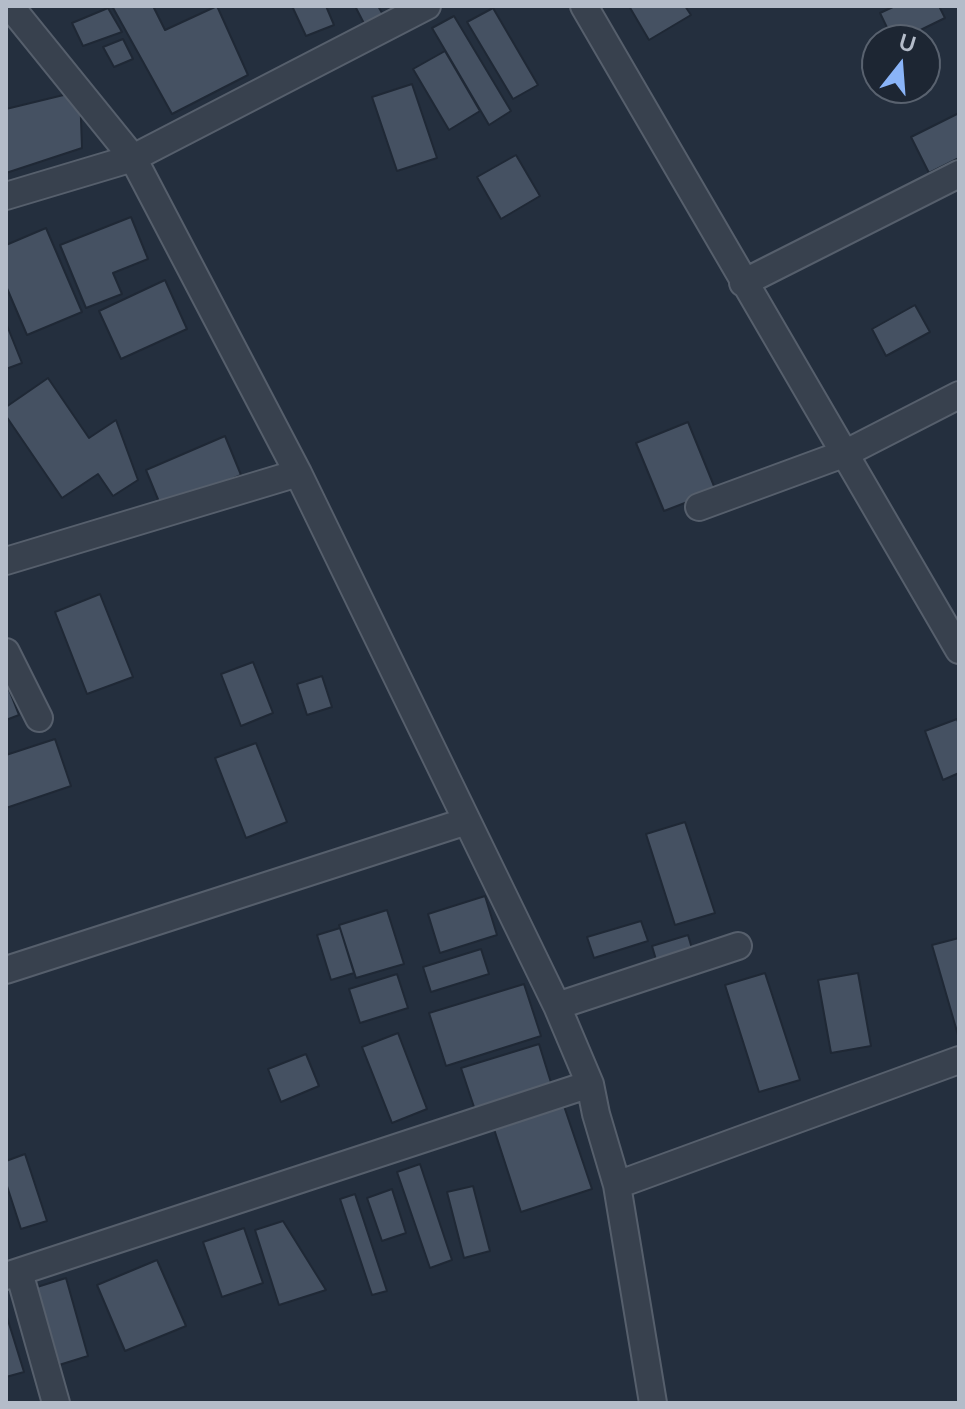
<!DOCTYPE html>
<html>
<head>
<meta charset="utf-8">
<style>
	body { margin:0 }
	#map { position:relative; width:965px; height:1409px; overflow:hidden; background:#242f3e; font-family:Lato,sans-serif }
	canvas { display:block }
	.frame { position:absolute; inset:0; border:8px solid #b4bcc9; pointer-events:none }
	.north { position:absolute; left:861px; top:24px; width:80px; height:80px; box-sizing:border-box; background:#1d2633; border:2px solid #59626f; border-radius:50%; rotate:17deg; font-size:22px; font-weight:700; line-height:32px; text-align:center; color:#b4bcc9 }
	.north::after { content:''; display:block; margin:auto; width:28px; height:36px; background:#8ab4f8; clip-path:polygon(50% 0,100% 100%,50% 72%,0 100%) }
</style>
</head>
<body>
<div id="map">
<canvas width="965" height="1409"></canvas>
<div class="frame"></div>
<div class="north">U</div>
</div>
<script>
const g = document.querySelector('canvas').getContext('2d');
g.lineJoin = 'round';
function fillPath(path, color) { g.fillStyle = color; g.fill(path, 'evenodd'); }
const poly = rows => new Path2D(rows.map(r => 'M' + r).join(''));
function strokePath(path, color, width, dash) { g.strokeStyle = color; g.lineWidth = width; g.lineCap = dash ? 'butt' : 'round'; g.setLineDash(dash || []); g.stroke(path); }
const building = poly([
	[112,6,153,6,165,30,217,6,248,75,172,114,112,6],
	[292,6,326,6,334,25,306,36,292,6],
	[355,6,378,6,389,25,370,35,355,6],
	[629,6,685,6,691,15,649,40,629,6],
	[895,6,939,6,945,18,900,40,893,40,880,13,895,6],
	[108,8,122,32,83,46,72,23,108,8],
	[493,8,538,85,513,99,467,22,493,8],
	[454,16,511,111,489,125,432,28,454,16],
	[123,39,133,59,114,67,103,47,123,39],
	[445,51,480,111,449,130,413,69,445,51],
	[412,84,437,158,397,171,372,97,412,84],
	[80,91,82,148,6,173,6,109,80,91],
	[959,113,959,158,929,173,911,137,959,113],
	[516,155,540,196,501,219,477,177,516,155],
	[131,217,148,259,113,273,122,294,86,308,60,245,131,217],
	[46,228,82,312,27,335,6,286,6,245,46,228],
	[165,280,187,329,121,359,99,311,165,280],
	[915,305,930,332,886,356,872,329,915,305],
	[6,323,22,363,6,369,6,323],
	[48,378,89,438,116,420,138,480,113,496,98,474,62,498,6,416,6,407,48,378],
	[688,422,716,491,664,511,636,443,688,422],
	[225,436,241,475,162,509,146,470,225,436],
	[100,594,133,677,87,694,55,612,100,594],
	[253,662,273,713,241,726,221,674,253,662],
	[322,676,332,707,307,715,297,684,322,676],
	[6,682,19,715,6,720,6,682],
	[957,719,959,725,959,773,943,780,925,731,957,719],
	[55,739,71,786,6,808,6,755,55,739],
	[256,743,287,822,246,838,215,758,256,743],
	[685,822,715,913,675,925,646,834,685,822],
	[485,896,497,935,440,953,428,914,485,896],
	[387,910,404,964,356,978,339,925,387,910],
	[641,921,648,941,594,958,587,937,641,921],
	[340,928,354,973,331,980,317,935,340,928],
	[688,935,693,952,657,963,652,946,688,935],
	[959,938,959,1035,958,1035,932,945,959,938],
	[481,949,489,974,431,992,423,967,481,949],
	[765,973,800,1080,759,1092,725,985,765,973],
	[858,973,871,1046,831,1053,818,980,858,973],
	[397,974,408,1008,360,1023,349,989,397,974],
	[524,984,541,1036,446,1066,429,1013,524,984],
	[398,1033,427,1109,392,1123,362,1047,398,1033],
	[539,1044,553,1089,476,1113,461,1068,539,1044],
	[306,1054,319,1086,281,1102,268,1069,306,1054],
	[564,1106,592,1189,521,1212,494,1129,564,1106],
	[25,1154,47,1221,21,1229,6,1183,6,1161,25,1154],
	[420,1164,452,1260,430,1268,397,1172,420,1164],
	[473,1186,490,1251,464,1258,447,1192,473,1186],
	[392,1189,406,1233,382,1241,367,1198,392,1189],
	[355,1194,387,1291,372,1295,340,1199,355,1194],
	[283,1221,326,1290,279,1305,255,1230,283,1221],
	[244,1228,263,1283,222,1297,203,1242,244,1228],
	[157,1260,186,1326,125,1351,97,1285,157,1260],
	[66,1278,88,1356,59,1365,37,1287,66,1278],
	[6,1314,24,1372,6,1377,6,1314]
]);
const minor = poly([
	[10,6,133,158,298,473,557,1006,590,1084,596,1114,617,1185,653,1403],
	[584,6,959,650],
	[6,196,133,158,427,6],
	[743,283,959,174],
	[699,507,846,453,959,395],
	[6,561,298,473],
	[6,652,39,718],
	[6,970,467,821],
	[557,1006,738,946],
	[617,1185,959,1060],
	[19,1272,56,1403],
	[6,1276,590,1084]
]);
fillPath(building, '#455162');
strokePath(building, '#1f2835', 2);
strokePath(minor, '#565f6c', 30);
strokePath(minor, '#38414e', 26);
</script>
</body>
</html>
